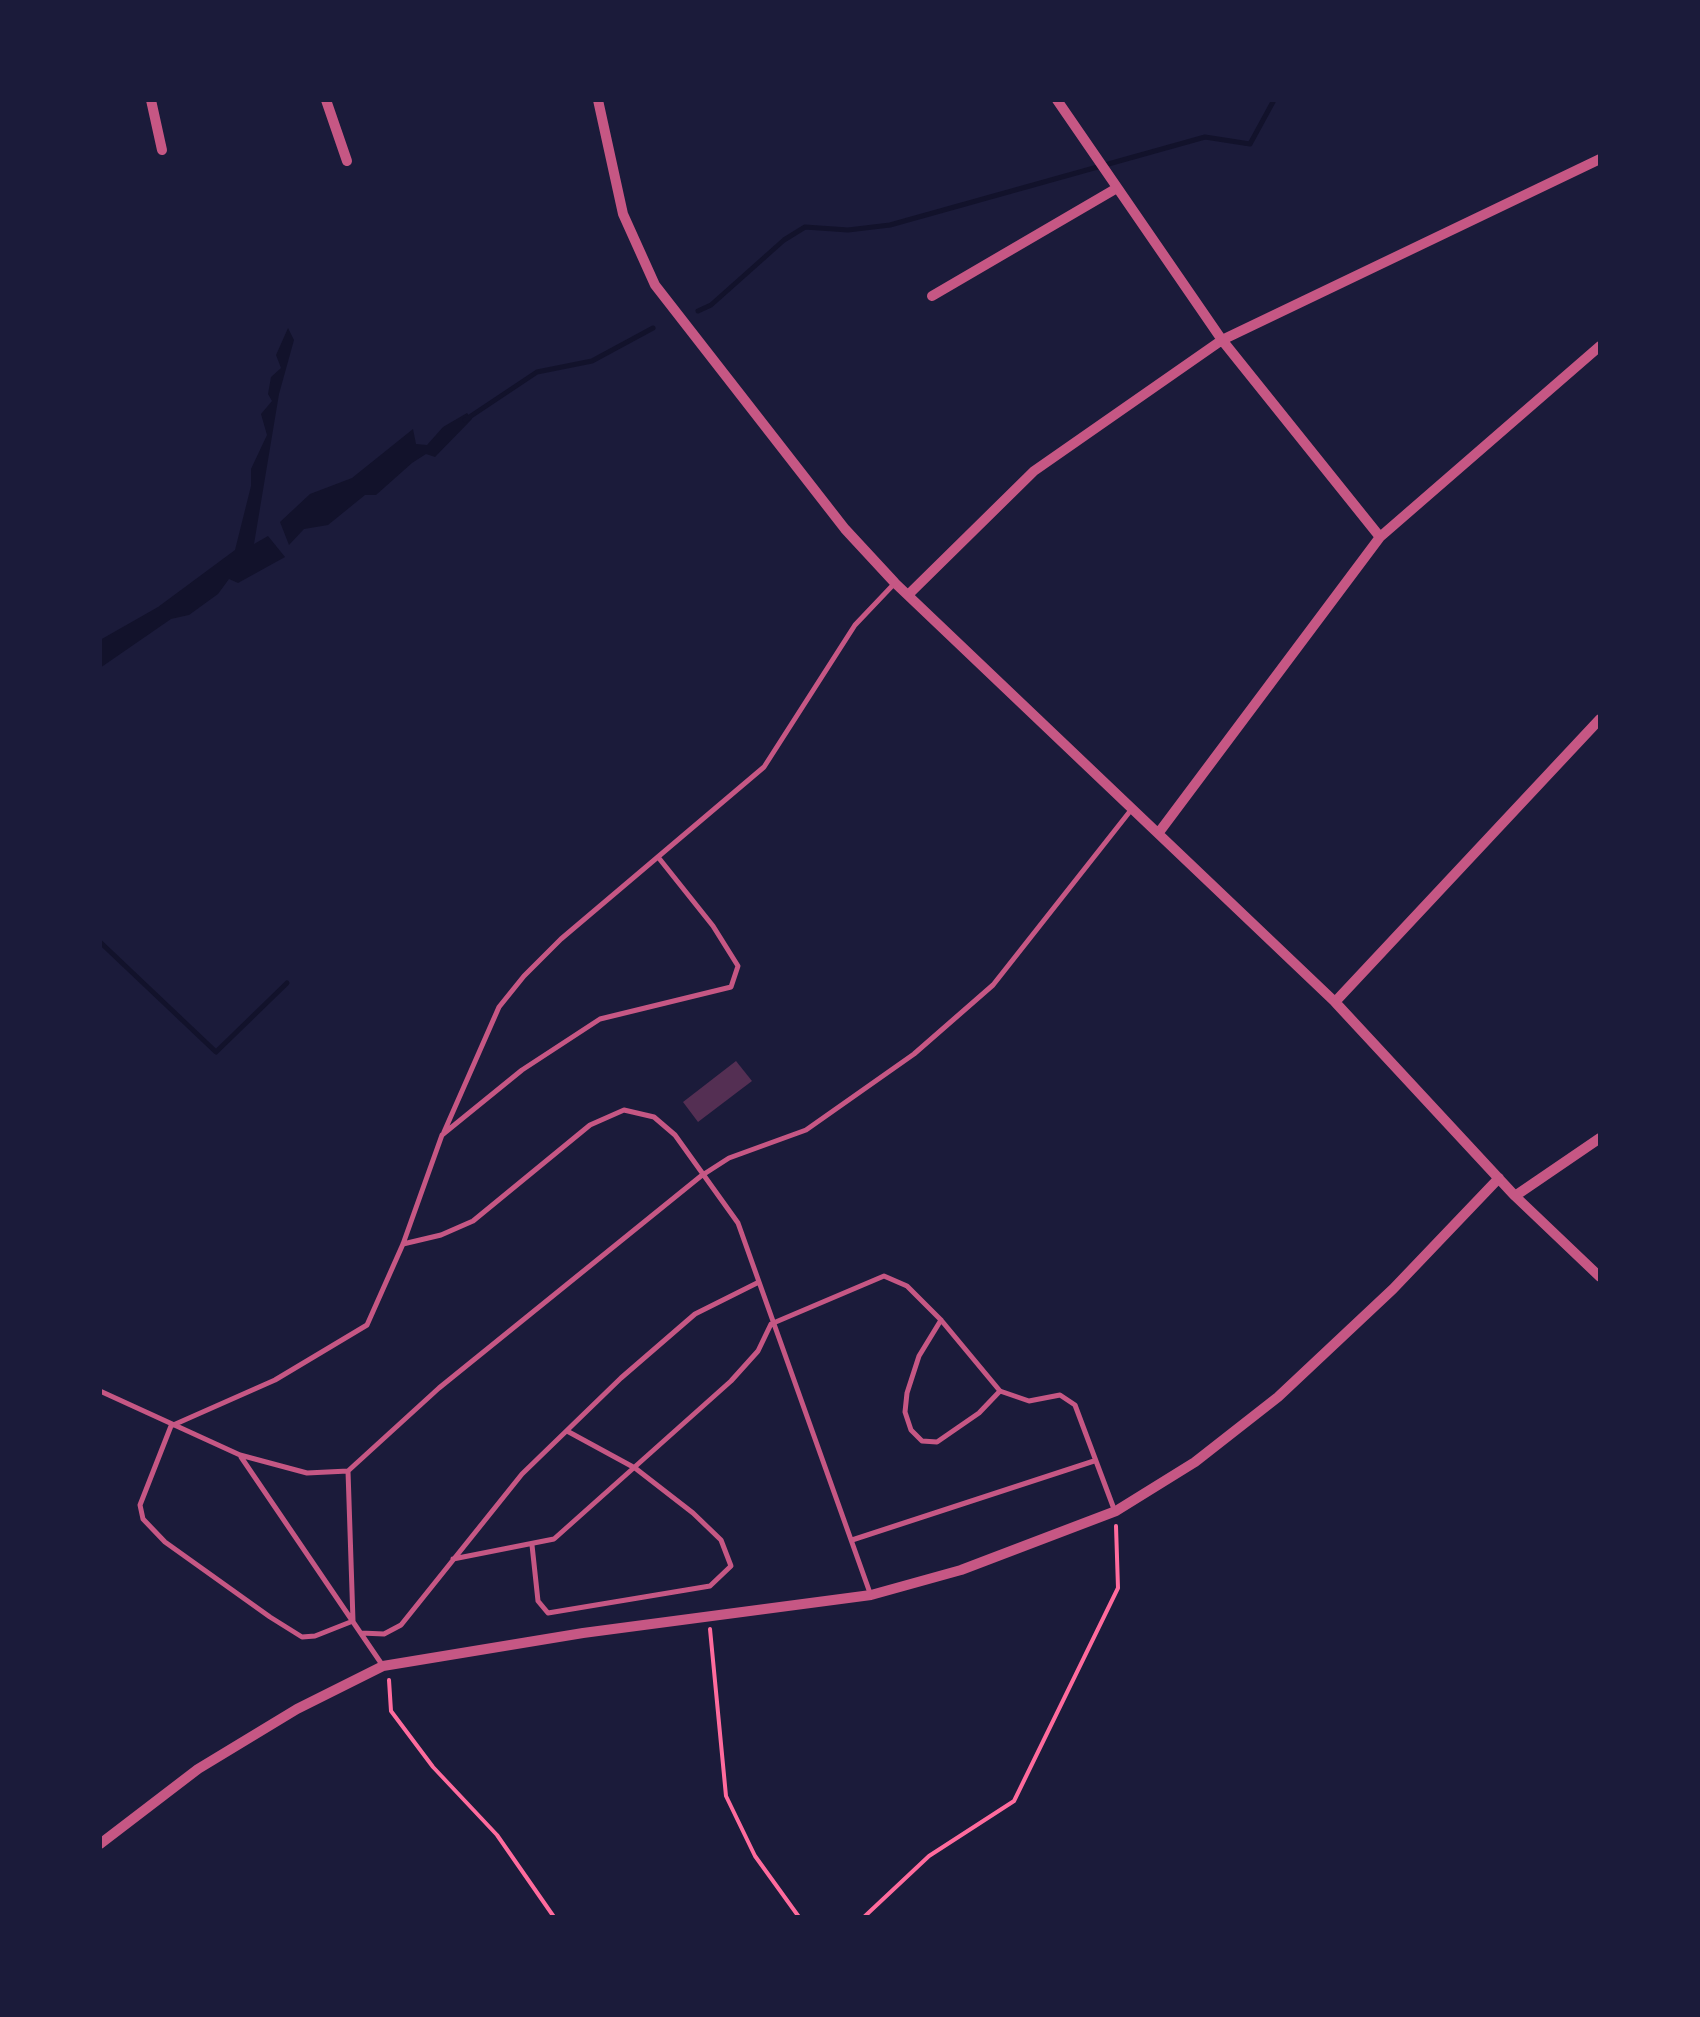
<!DOCTYPE html>
<html>
<head>
<meta charset="utf-8">
<style>
	body { margin:0 }
	#map { position:relative; width:1700px; height:2017px; overflow:hidden; background:#1b1b3a; font-family:Quicksand,sans-serif }
	canvas { display:block }
	.frame { position:absolute; inset:0; border:102px solid #1b1b3a; pointer-events:none }
</style>
</head>
<body>
<div id="map">
<canvas width="1700" height="2017"></canvas>
<div class="frame"></div>
</div>
<script>
const g = document.querySelector('canvas').getContext('2d');
g.lineJoin = 'round';
function fillPath(path, color) { g.fillStyle = color; g.fill(path, 'evenodd'); }
const poly = rows => new Path2D(rows.map(r => 'M' + r).join(''));
function strokePath(path, color, width, dash) { g.strokeStyle = color; g.lineWidth = width; g.lineCap = dash ? 'butt' : 'round'; g.setLineDash(dash || []); g.stroke(path); }
const water = poly([
	[288,328,294,340,279,394,254,544,268,536,285,557,238,583,229,579,218,594,189,615,171,619,100,668,100,640,158,607,235,550,251,486,251,469,267,435,261,414,272,401,268,394,271,377,281,368,276,355],
	[467,413,472,419,435,457,426,454,412,463,376,495,365,495,328,525,304,529,289,545,280,522,310,494,352,478,413,429,416,444,427,445,443,427]
]);
const stream = poly([
	[698,311,711,305,784,240,805,227,848,230,890,225,1205,137,1250,144,1274,100],
	[465,420,537,372,592,361,653,328],
	[100,942,216,1052,287,983]
]);
const building = poly([
	[736,1061,752,1081,698,1122,683,1102]
]);
const path = poly([
	[710,1629,726,1796,755,1856,799,1917],
	[389,1680,391,1711,433,1767,497,1835,554,1917],
	[864,1917,929,1856,1014,1801,1118,1588,1116,1526]
]);
const service = poly([
	[444,1132,499,1007,524,976,561,939,764,767,855,625,893,585],
	[403,1244,441,1235,473,1221,590,1125,624,1110,654,1117,675,1135,738,1223,870,1593],
	[941,1320,919,1356,907,1393,905,1412,911,1430,922,1441,937,1442,979,1413,1000,1391],
	[100,1391,240,1455,307,1473,348,1471,439,1388,701,1176,729,1158,806,1130,914,1054,993,985,1131,810],
	[241,1457,383,1666],
	[348,1471,353,1621,315,1636,302,1637,270,1617,165,1542,143,1519,140,1505,171,1426,275,1380,367,1325,403,1244,442,1135,522,1070,600,1019,731,987,738,966,713,926,658,857],
	[852,1540,1094,1461],
	[532,1545,538,1601,548,1613,710,1586,731,1566,721,1540,693,1513,635,1468,567,1431],
	[453,1559,554,1539,731,1381,758,1351,771,1324,884,1276,907,1286,941,1320,1000,1391,1029,1401,1060,1395,1075,1405,1114,1509],
	[361,1633,384,1634,401,1625,522,1474,621,1378,695,1314,757,1283]
]);
const minor = poly([
	[151,100,162,150],
	[326,100,347,161],
	[598,100,623,214,655,285,845,529,895,583,1335,1002,1515,1196,1600,1277],
	[1057,100,1222,340,1380,537],
	[932,296,1117,188],
	[908,595,1034,471,1222,340,1600,159],
	[1160,831,1380,537,1600,346],
	[1335,1002,1600,719],
	[1515,1196,1600,1138],
	[100,1844,198,1769,297,1709,383,1666,583,1633,871,1595,961,1570,1116,1511,1195,1462,1278,1397,1393,1289,1499,1178]
]);
fillPath(water, '#12122b');
strokePath(stream, '#12122b', 5);
fillPath(building, '#542f53');
strokePath(path, '#ff6b9d', 4);
strokePath(service, '#c65784', 5);
strokePath(minor, '#c65784', 10);
</script>
</body>
</html>
